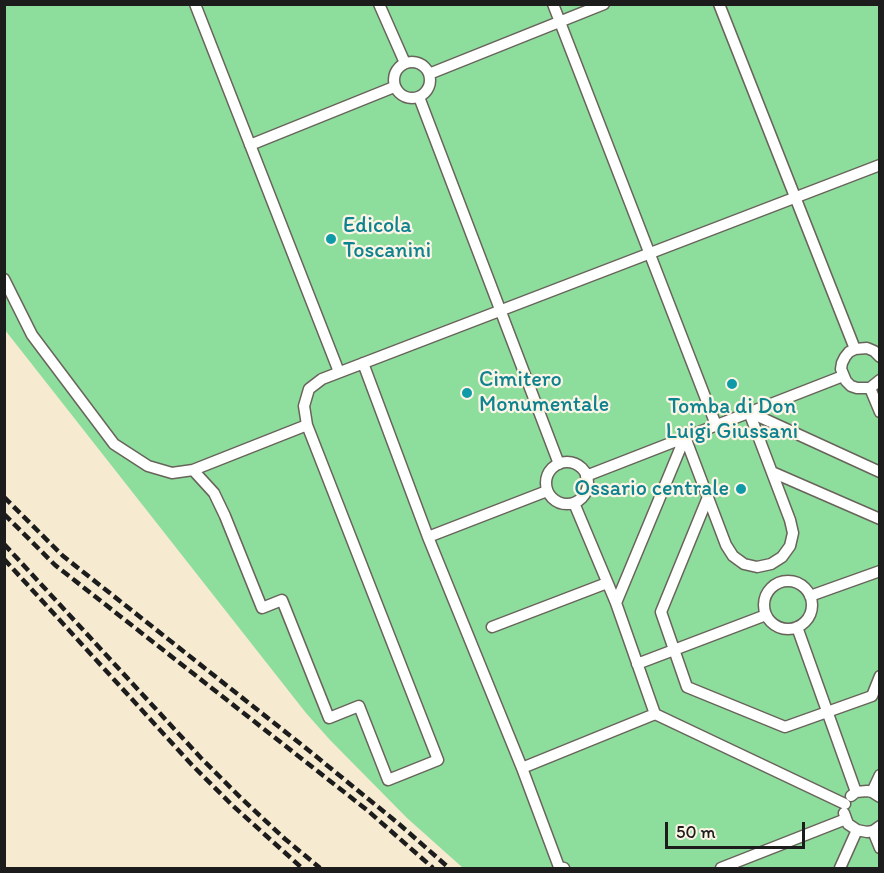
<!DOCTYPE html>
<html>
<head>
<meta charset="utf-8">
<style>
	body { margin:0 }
	#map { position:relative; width:884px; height:873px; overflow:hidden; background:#f6ead1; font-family:Itim,sans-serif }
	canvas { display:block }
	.frame { position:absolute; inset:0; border:6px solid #1c1c1c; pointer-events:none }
	.scale { position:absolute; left:665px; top:822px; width:140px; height:27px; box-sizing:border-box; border:3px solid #1c1c1c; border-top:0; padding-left:8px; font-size:18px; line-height:21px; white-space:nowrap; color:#1c1c1c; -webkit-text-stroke:4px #fcf5e5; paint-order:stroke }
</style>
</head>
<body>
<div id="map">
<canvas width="884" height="873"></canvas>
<div class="frame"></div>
<div class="scale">50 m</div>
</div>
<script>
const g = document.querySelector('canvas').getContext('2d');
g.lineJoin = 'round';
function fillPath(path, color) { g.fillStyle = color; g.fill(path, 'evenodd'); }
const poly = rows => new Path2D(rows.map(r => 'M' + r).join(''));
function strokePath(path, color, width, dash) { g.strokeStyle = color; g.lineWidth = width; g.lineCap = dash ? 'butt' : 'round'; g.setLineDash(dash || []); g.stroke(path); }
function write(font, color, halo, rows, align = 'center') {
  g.font = font + ' Itim,sans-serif'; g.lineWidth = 4.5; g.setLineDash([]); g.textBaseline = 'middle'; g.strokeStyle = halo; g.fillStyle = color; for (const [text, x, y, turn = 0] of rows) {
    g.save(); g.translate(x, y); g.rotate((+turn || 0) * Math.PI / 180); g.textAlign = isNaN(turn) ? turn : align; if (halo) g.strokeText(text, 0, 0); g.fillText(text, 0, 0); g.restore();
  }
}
const green = poly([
	[5,5,879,5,879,868,463,868,407,818,330,740,306,713,5,330]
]);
const lane = poly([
	[195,4,339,372],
	[379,4,405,63],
	[553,4,716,425],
	[719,4,855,349],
	'394 80a18 18 0 1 1 36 0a18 18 0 1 1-36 0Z',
	[429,74,604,4],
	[419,97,559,464],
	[250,145,394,87],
	[4,279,32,335,114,444,148,466,172,473,193,470],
	[880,357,874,351,867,348,855,349,849,352,845,357,842,363,841,369,846,381,851,386,857,388,870,388,880,380],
	[363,363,428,537,522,768,559,867,564,868],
	[870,388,880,412],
	[307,425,438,760,388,780,359,706,329,718,282,600,262,608,225,516,214,493,193,470,307,425],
	[307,425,304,406,309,389,322,379,880,165],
	'546 483a21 21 0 1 1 42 0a21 21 0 1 1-42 0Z',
	[772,472,880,519],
	[586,476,843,376],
	[708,497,661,612,687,687,785,727,872,696,880,676],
	[574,503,616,603,655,714],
	[428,537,547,491],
	'764 605a24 24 0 1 1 48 0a24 24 0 1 1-48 0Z',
	[810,596,880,571],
	[616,603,685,437,726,545,733,556,744,564,757,567,771,564,782,557,790,546,793,533,790,520,749,412,880,472],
	[492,627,607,583],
	[797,627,856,792],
	[637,664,766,615],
	[522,768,655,714,845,804],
	[872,792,880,775],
	[851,796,856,792,867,791,872,792,880,797],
	[844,813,848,824,857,830,867,832,873,831,880,826],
	[873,831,880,848],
	[721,868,846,819],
	[840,868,857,830]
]);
const rail = poly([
	[4,497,63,556,307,749,399,824,449,868],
	[4,514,55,565,367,810,433,868],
	[4,544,201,758,241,798,285,839,320,868],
	[4,559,192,765,232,805,302,868]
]);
const markers = [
	[331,239,6,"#0f9aa8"],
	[732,384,6,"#0f9aa8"],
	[467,393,6,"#0f9aa8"],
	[741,489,6,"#0f9aa8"]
];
const cultureNames = [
	["Edicola",343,226],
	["Toscanini",343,251],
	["Cimitero",479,380],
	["Monumentale",479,405],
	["Tomba di Don",732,407,"center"],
	["Luigi Giussani",732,432,"center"],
	["Ossario centrale",729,489,"right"]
];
fillPath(green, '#8ddd9c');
strokePath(lane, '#68645b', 13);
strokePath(lane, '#fff', 10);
strokePath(rail, '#1c1c1c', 4.5, [9, 4.5]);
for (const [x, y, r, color] of markers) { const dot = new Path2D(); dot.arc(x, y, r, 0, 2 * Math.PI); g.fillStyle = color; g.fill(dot); strokePath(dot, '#fcf5e5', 2); }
write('22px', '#0d838f', '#fcf5e5', cultureNames, 'left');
</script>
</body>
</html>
